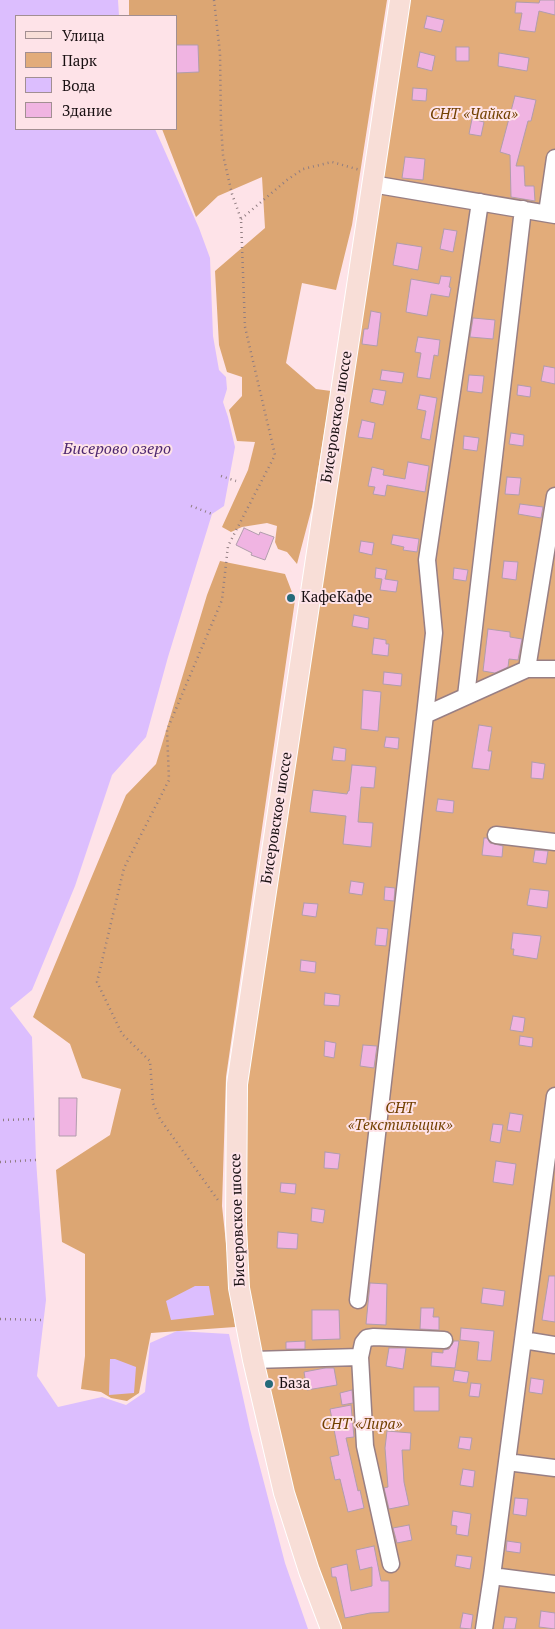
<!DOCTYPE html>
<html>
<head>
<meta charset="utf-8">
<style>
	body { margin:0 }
	#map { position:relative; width:555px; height:1629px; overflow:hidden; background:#fee3e8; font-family:"PT Serif",serif }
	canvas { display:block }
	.legend { position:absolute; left:15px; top:15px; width:162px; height:115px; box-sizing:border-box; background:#fee3e8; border:1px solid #a28f92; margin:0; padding:6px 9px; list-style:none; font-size:15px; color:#191012 }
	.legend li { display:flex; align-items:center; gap:10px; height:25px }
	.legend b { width:25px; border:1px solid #a28f92 }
</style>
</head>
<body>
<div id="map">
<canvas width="555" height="1629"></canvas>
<ul class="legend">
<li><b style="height:6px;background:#f8ded7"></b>Улица</li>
<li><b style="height:14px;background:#e2ac7a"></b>Парк</li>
<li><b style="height:14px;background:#dcbefe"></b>Вода</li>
<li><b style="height:14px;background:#f0b4e2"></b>Здание</li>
</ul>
</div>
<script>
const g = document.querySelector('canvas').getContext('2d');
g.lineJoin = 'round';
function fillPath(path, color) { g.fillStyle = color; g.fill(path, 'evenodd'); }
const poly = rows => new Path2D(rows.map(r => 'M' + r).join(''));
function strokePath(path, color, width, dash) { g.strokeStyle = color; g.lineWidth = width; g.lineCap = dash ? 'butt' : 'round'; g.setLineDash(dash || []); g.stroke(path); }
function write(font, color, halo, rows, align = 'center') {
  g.font = font + ' "PT Serif",serif'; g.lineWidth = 4; g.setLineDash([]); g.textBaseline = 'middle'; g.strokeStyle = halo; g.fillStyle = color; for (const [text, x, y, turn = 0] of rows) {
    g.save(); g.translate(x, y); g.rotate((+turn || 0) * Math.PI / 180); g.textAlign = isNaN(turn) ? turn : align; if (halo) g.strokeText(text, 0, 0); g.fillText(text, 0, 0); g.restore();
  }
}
const green = poly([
	[408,0,555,0,555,1629,340,1629,292,1491,261,1360,248,1286,244,1224,245,1085]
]);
const forest = poly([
	[129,0,387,0,352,225,336,290,302,283,286,363,316,389,331,391,312,507,297,564,287,552,278,549,275,542,277,526,267,523,242,527,231,532,222,527,248,470,255,442,237,441,229,410,242,396,242,377,227,372,219,345,215,271,265,228,262,177,218,196,196,217,162,129,176,129,176,16,129,16],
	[220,561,285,574,295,600,226,1077,222,1206,235,1327,151,1333,139,1393,127,1401,111,1398,101,1392,81,1389,85,1356,85,1254,62,1242,56,1170,110,1135,121,1089,82,1078,70,1044,33,1017,126,795,156,764,207,595]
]);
const water = poly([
	[0,0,118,0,119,16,16,16,16,129,155,129,199,228,210,258,213,336,219,370,226,377,227,389,223,402,228,417,235,447,224,506,212,514,168,657,146,737,112,775,75,886,32,990,10,1008,32,1037,36,1160,46,1300,37,1376,58,1407,102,1397,126,1405,145,1392,150,1343,177,1331,229,1334,250,1429,285,1563,308,1629,0,1629],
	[195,1286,209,1286,214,1315,171,1320,166,1301],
	[110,1359,115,1359,136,1367,134,1393,109,1395]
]);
const building = poly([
	[540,0,555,0,555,15,539,11,535,32,519,30,522,13,515,13,516,2,539,3,540,0],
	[427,16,444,20,441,32,424,28,427,16],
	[176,45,198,45,199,72,176,73,176,45],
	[456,47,469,47,469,61,456,61,456,47],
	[420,52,435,56,432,71,417,67,420,52],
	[499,53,529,58,527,71,498,66,499,53],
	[413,88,427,89,426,101,412,100,413,88],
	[515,96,536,100,531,121,528,121,516,166,524,166,525,186,534,186,535,201,511,197,510,155,500,152,515,96],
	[472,119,484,122,481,136,469,134,472,119],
	[405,157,425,159,423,180,402,178,405,157],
	[444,229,457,231,453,252,440,249,444,229],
	[397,243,422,247,418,270,393,265,397,243],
	[441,276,451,277,449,287,451,288,449,297,431,294,427,316,406,312,411,279,439,284,441,276],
	[371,311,381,313,377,346,362,344,364,329,368,329,371,311],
	[473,318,495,320,493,339,470,337,473,318],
	[418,337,440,340,438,356,434,355,430,379,417,377,421,353,415,352,418,337],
	[544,366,555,368,555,384,541,381,544,366],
	[382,370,404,373,402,383,380,380,382,370],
	[469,375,484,376,482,393,467,391,469,375],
	[518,385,531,387,530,397,517,395,518,385],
	[373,389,386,391,383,405,370,402,373,389],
	[420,395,437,398,430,440,421,438,426,411,417,409,420,395],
	[362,420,375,423,372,439,358,437,362,420],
	[511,433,524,435,523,446,509,444,511,433],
	[464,436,479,438,477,451,463,449,464,436],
	[408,462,429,466,425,492,387,485,385,496,373,494,375,487,368,486,372,467,384,470,383,475,405,479,408,462],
	[507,477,521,478,519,495,505,494,507,477],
	[520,504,543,507,541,518,518,514,520,504],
	[244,528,259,535,260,532,274,537,265,560,251,555,252,553,236,545,244,528],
	[393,535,419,539,417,552,403,550,404,547,391,544,393,535],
	[361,541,374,543,372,555,359,552,361,541],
	[504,561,518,562,516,580,502,578,504,561],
	[376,568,387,570,385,579,398,581,396,592,380,590,382,579,375,578,376,568],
	[454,568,468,570,466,581,453,579,454,568],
	[354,615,369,618,368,629,352,626,354,615],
	[488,629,510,632,510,637,522,639,518,660,509,659,508,667,495,673,483,671,488,629],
	[374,638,386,640,386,644,389,644,388,656,372,654,374,638],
	[384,672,402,674,401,686,383,684,384,672],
	[363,690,381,692,378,731,361,729,363,690],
	[479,725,492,727,488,751,492,751,489,770,472,768,479,725],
	[386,737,399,738,398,749,384,747,386,737],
	[334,747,346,749,345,761,332,760,334,747],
	[532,762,545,764,543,779,531,778,532,762],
	[352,765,376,767,374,788,361,787,358,822,373,823,371,847,343,844,346,816,310,812,313,790,347,794,348,791,349,791,352,765],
	[438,799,454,801,453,813,436,811,438,799],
	[484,838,487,838,490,843,503,846,502,857,482,855,484,838],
	[535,850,548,851,546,864,533,862,535,850],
	[351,881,364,883,362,895,349,893,351,881],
	[385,887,395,888,394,901,384,900,385,887],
	[530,889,549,891,547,908,527,905,530,889],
	[304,903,318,904,316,917,302,915,304,903],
	[377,928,388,929,386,946,375,945,377,928],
	[513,933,541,936,537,959,513,955,514,949,511,949,513,933],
	[301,960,316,962,315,973,300,971,301,960],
	[325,993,340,995,339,1006,324,1005,325,993],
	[513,1016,525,1018,523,1032,510,1030,513,1016],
	[520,1036,533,1038,532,1047,519,1045,520,1036],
	[325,1041,336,1043,334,1058,324,1056,325,1041],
	[363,1045,377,1046,374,1068,360,1066,363,1045],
	[59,1098,77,1098,76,1136,59,1136,59,1098],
	[510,1113,523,1115,520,1132,507,1130,510,1113],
	[493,1124,503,1125,500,1143,490,1141,493,1124],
	[325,1152,340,1154,338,1169,324,1168,325,1152],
	[496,1161,516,1164,513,1185,493,1182,496,1161],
	[281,1183,296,1184,295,1194,280,1192,281,1183],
	[312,1208,325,1210,323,1223,311,1221,312,1208],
	[278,1232,298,1234,297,1249,277,1248,278,1232],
	[549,1276,555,1276,555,1322,542,1320,549,1276],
	[370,1283,387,1284,386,1325,366,1324,370,1283],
	[483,1288,505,1291,503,1306,481,1303,483,1288],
	[421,1308,434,1308,433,1317,439,1317,439,1330,420,1329,421,1308],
	[312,1310,339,1310,340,1339,312,1340,312,1310],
	[461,1328,494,1331,491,1361,477,1360,479,1342,460,1340,461,1328],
	[305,1341,305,1349,286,1349,286,1342,305,1341],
	[454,1341,459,1341,455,1368,431,1366,432,1352,443,1353,443,1350,449,1349,454,1341],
	[389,1348,406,1348,403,1369,386,1366,389,1348],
	[325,1368,334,1368,337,1385,307,1390,304,1372,325,1368],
	[455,1370,469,1372,467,1383,453,1381,455,1370],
	[531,1378,544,1380,542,1394,529,1392,531,1378],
	[471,1383,481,1384,479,1397,469,1396,471,1383],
	[414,1387,439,1387,439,1411,414,1411,414,1387],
	[352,1390,353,1403,342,1405,340,1393,352,1390],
	[351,1405,354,1437,346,1438,358,1491,360,1490,364,1508,348,1512,340,1479,335,1480,330,1457,339,1455,330,1409,351,1405],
	[387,1431,411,1433,410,1450,402,1450,404,1482,409,1505,389,1509,384,1488,388,1487,385,1448,387,1431],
	[460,1437,472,1438,470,1450,458,1448,460,1437],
	[463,1469,475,1471,473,1487,460,1485,463,1469],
	[515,1498,528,1499,526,1516,513,1514,515,1498],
	[453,1511,471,1514,468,1536,456,1534,457,1526,451,1525,453,1511],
	[409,1525,412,1540,397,1543,393,1528,409,1525],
	[507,1541,521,1543,520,1553,506,1551,507,1541],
	[374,1546,381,1581,389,1581,389,1612,370,1613,345,1618,336,1577,332,1577,331,1568,347,1564,351,1591,372,1586,372,1567,360,1570,356,1550,374,1546],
	[457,1555,472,1557,470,1569,455,1566,457,1555],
	[541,1611,555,1613,555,1629,539,1627,541,1611],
	[463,1613,473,1615,471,1629,460,1628,463,1613],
	[505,1617,517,1618,515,1629,503,1629,505,1617]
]);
const path = poly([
	[214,0,220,53,221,125,223,155,232,194,241,219,245,327,275,455,228,546,222,600,167,730,169,780,124,868,97,982,122,1034,150,1061,153,1103,160,1119,220,1203],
	[241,219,287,180,303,169,332,162,360,170],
	[221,476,236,481],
	[191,506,212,514],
	[3,1120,35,1119],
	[0,1162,36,1160],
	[0,1319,43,1320]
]);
const minor = poly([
	[372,184,555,215],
	[547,213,555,158],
	[555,496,527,669,555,669],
	[466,696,523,209],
	[425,715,434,633,427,560,480,202],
	[496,835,555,842],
	[358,1300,425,715,527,669],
	[523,1340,555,1345],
	[360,1357,363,1343,367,1338,374,1337,444,1340],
	[253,1360,360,1357,365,1446,391,1564],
	[507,1462,555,1468],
	[492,1576,555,1584],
	[484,1629,492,1576,555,1096]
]);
const major = poly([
	[331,1629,309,1571,284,1493,253,1360,239,1288,236,1225,237,1084,400,0]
]);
const markers = [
	[291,598,5,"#256a7a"],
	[269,1384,5,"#256a7a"]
];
const parkNames = [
	["СНТ «Чайка»",474,115],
	["СНТ",400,1109],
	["«Текстильщик»",400,1126],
	["СНТ «Лира»",362,1425]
];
const streetNames = [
	["Бисеровское шоссе",337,417,-81],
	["Бисеровское шоссе",277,818,-81],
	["Бисеровское шоссе",238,1220,-92]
];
const poiNames = [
	["КафеКафе",301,598],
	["База",279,1384]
];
const waterNames = [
	["Бисерово озеро",117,449]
];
fillPath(green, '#e2ac7a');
fillPath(forest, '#dca673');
fillPath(water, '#dcbefe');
fillPath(building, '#f0b4e2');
strokePath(building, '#b19dac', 1);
strokePath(minor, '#987f84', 19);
strokePath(major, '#fff', 22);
strokePath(path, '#907d81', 2.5, [1, 4]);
strokePath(minor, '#fff', 16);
strokePath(major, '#f8ded7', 20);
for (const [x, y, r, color] of markers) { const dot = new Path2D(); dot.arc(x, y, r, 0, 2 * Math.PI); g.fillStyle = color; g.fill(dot); strokePath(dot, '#fee3e8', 2); }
write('italic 15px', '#724000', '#fee3e8', parkNames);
write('15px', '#191012', '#fee3e8', streetNames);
write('15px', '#191012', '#fee3e8', poiNames, 'left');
write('italic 16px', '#4e2870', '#fee3e8', waterNames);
</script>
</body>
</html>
